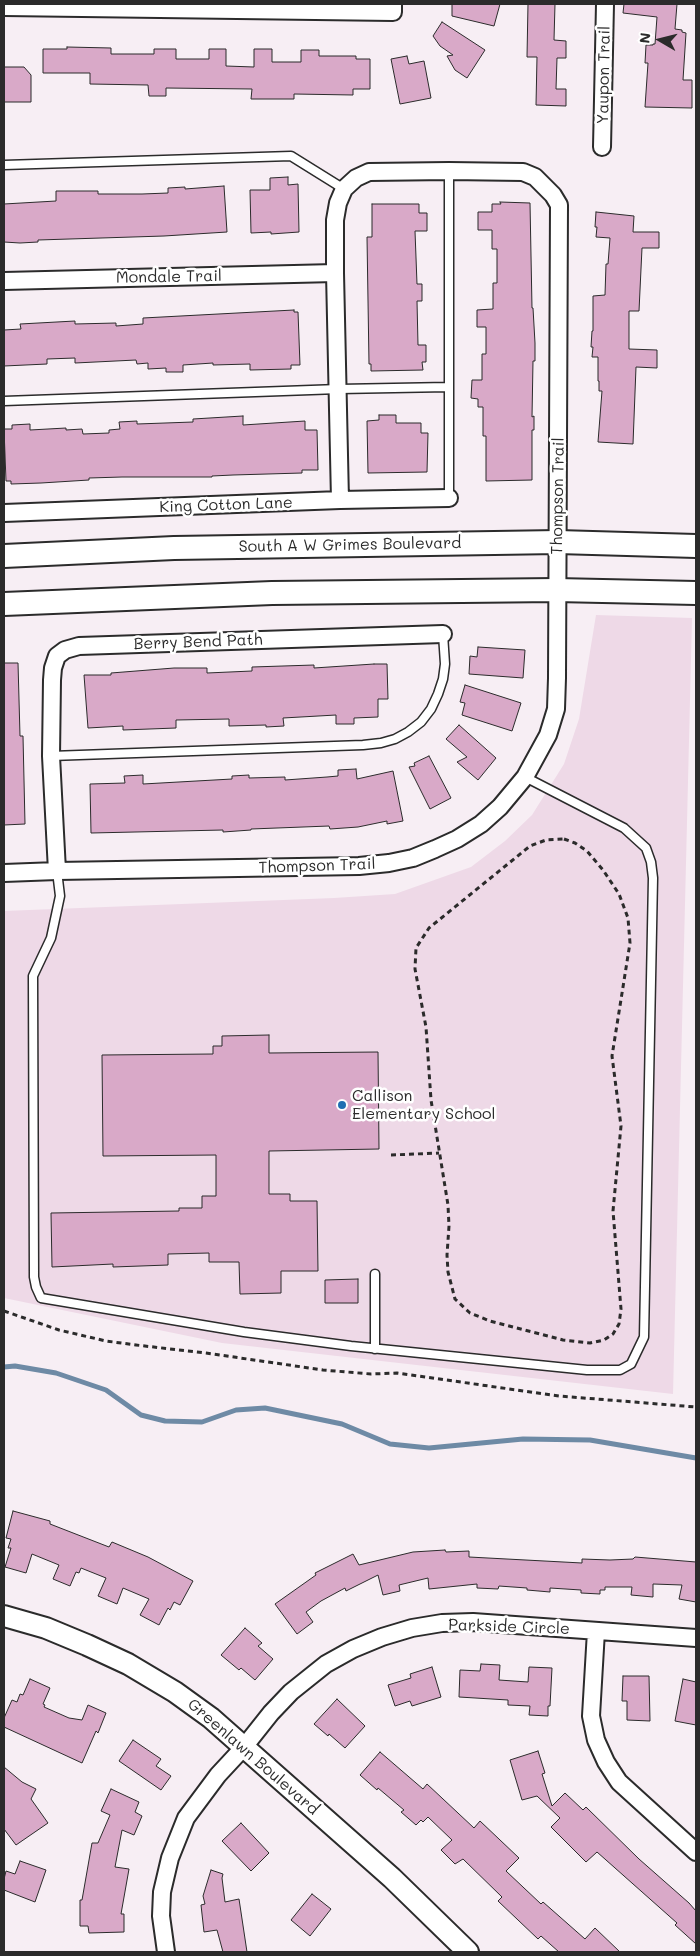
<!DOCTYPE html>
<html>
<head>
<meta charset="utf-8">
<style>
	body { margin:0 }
	#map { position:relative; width:700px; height:1956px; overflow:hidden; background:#f7eef4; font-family:Mali,sans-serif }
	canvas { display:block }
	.frame { position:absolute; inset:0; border:5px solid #2b2b2b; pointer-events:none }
	.north { position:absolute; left:635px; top:15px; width:50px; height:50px; -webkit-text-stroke:4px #fff; paint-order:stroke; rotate:278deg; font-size:14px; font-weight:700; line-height:20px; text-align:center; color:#2b2b2b }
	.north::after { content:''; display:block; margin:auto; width:18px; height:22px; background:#2b2b2b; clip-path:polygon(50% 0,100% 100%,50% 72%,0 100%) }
</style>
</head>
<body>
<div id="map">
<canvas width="700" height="1956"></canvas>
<div class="frame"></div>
<div class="north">N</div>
</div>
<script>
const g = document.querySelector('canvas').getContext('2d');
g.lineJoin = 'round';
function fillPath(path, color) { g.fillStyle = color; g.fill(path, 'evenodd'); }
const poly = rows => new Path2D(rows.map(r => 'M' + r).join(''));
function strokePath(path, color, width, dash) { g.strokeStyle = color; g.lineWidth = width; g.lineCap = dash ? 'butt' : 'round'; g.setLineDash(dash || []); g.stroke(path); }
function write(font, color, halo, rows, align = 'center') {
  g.font = font + ' Mali,sans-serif'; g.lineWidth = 5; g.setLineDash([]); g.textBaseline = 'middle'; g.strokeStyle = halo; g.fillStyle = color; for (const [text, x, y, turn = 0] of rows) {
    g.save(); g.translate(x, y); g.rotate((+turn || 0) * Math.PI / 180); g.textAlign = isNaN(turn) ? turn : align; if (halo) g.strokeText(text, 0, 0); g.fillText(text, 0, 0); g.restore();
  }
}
const built = poly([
	[596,615,692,618,673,1394,222,1343,4,1298,4,911,334,898,395,894,471,867,505,841,532,815,564,764,579,719]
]);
const stream = poly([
	[4,1367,15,1366,56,1373,106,1390,141,1415,165,1421,202,1422,236,1410,265,1408,342,1424,390,1444,429,1448,523,1439,590,1440,696,1458]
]);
const building = poly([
	[452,4,500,4,494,26,452,16,452,4],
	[528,4,555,4,554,40,566,41,566,58,557,58,556,89,566,89,566,106,536,105,537,57,527,57,528,4],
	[624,4,677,4,675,29,682,30,682,32,686,33,683,80,692,80,692,108,645,107,648,63,645,63,646,45,653,45,653,44,655,44,657,17,623,13,624,4],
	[442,22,485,50,467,78,455,70,447,56,453,55,440,46,433,36,442,22],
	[67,47,111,48,111,54,154,54,154,49,176,49,176,59,209,59,209,49,226,49,226,66,254,67,254,49,272,49,272,62,301,62,301,50,319,50,319,56,356,56,356,59,370,59,370,89,353,89,353,95,294,94,294,99,251,99,252,89,166,88,166,96,149,96,148,85,90,84,90,73,43,73,43,49,67,49,67,47],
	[407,56,409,64,424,61,431,98,400,104,391,59,407,56],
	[4,67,24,67,31,75,31,102,4,102,4,67],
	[288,177,288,185,298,184,299,232,271,234,271,232,251,233,250,190,270,190,270,178,288,177],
	[224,186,227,232,164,236,38,240,38,242,20,243,4,242,4,204,56,201,56,191,98,191,98,194,142,194,168,193,168,188,185,187,185,189,224,186],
	[500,202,530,203,532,308,533,308,535,343,535,361,533,361,532,417,534,416,534,430,532,430,532,480,486,481,486,436,483,436,483,407,478,407,478,399,471,398,472,380,482,380,482,354,486,354,486,327,477,327,477,310,493,309,493,283,497,283,497,249,492,249,492,230,478,230,478,212,492,212,492,204,501,204,500,202],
	[372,204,419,204,419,213,427,213,427,231,415,231,417,284,422,284,422,301,417,301,418,345,426,345,426,362,422,362,423,370,371,371,371,364,369,364,367,237,372,237,372,204],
	[596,212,634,216,633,232,659,232,659,248,642,248,639,311,629,311,629,349,657,350,657,368,636,367,633,444,598,442,602,391,599,391,599,381,598,381,598,357,592,357,593,347,591,347,592,331,593,331,593,296,605,295,606,264,608,264,610,238,596,237,597,227,595,227,596,212],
	[294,310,294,312,298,312,300,365,291,365,291,369,250,370,250,364,213,365,213,363,183,365,183,372,166,372,166,368,148,369,148,363,137,364,136,360,75,363,75,358,47,359,47,364,4,366,4,330,21,329,20,324,75,321,75,324,116,323,116,326,143,324,143,318,294,310],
	[379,415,396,415,396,423,421,423,421,433,428,433,427,472,368,473,367,421,379,420,379,415],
	[243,416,243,425,305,421,305,430,317,430,318,470,302,470,302,473,233,475,212,476,212,477,122,477,89,478,89,480,41,483,11,484,11,481,6,481,4,429,12,429,12,425,30,424,30,430,66,428,66,430,82,429,83,434,109,433,109,430,120,429,119,422,137,421,137,424,193,422,193,419,243,416],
	[478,647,525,650,523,678,469,674,470,656,477,657,478,647],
	[4,663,18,663,20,736,23,736,25,824,4,825,4,663],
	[374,664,387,664,388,699,378,699,378,717,354,718,354,724,336,724,336,715,283,718,284,726,266,727,266,725,229,726,229,719,176,720,176,728,123,730,123,726,88,728,84,675,111,675,111,673,174,668,207,668,207,673,252,671,252,667,314,665,314,668,374,664],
	[465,685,521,703,512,731,462,715,465,703,460,702,465,685],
	[459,725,496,758,478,780,457,762,467,757,446,739,459,725],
	[429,756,451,798,430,809,409,767,415,766,414,763,429,756],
	[356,769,357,779,393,771,403,821,387,824,387,821,358,827,330,829,329,826,251,829,251,830,223,832,223,830,91,833,90,784,125,783,124,776,143,775,143,784,232,779,232,776,249,775,249,778,285,777,285,780,327,777,338,776,338,770,356,769],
	[269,1035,269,1053,378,1052,379,1149,269,1151,269,1194,290,1194,290,1201,317,1201,318,1271,281,1271,281,1293,240,1294,239,1262,209,1262,209,1253,168,1254,168,1265,113,1267,113,1264,52,1267,51,1213,179,1211,179,1208,202,1208,202,1196,216,1196,216,1155,103,1156,102,1055,213,1054,213,1046,222,1046,222,1036,269,1035],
	[358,1279,358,1303,325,1303,325,1280,358,1279],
	[13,1511,50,1521,50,1524,109,1547,112,1542,148,1557,193,1581,180,1605,174,1602,170,1610,168,1608,159,1625,140,1615,149,1599,123,1588,117,1604,98,1596,106,1578,81,1568,79,1573,76,1572,70,1586,53,1579,59,1565,32,1554,26,1573,5,1567,11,1548,8,1548,11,1539,6,1538,13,1511],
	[445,1550,446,1552,469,1551,469,1557,582,1563,582,1559,610,1560,633,1559,635,1557,696,1562,696,1602,679,1599,682,1585,653,1584,653,1597,631,1595,632,1587,605,1587,605,1590,600,1590,600,1594,581,1593,581,1590,550,1588,550,1592,527,1590,527,1588,499,1586,498,1589,477,1588,477,1584,429,1589,428,1578,399,1585,400,1591,383,1595,378,1575,346,1591,345,1588,321,1601,306,1612,313,1622,297,1634,275,1604,316,1575,315,1573,353,1554,359,1565,413,1552,445,1550],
	[245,1628,262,1643,258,1646,273,1659,255,1680,241,1668,239,1670,221,1655,245,1628],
	[481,1664,500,1665,499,1680,528,1682,529,1667,552,1668,550,1706,548,1706,548,1716,529,1715,530,1706,508,1705,508,1700,459,1697,460,1670,480,1671,481,1664],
	[432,1667,441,1697,412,1706,410,1701,395,1706,388,1685,411,1678,410,1674,432,1667],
	[623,1676,649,1676,650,1721,627,1720,627,1701,622,1701,623,1676],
	[30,1679,50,1688,43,1704,45,1705,44,1707,69,1718,82,1720,88,1705,106,1713,98,1733,96,1731,82,1763,4,1727,4,1718,12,1700,17,1702,20,1694,23,1695,30,1679],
	[683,1679,696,1682,696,1725,675,1721,683,1679],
	[337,1699,365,1726,345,1748,329,1734,328,1736,314,1724,337,1699],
	[133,1740,161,1759,156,1766,171,1776,161,1790,119,1761,133,1740],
	[538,1751,545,1773,542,1774,552,1806,565,1793,583,1810,586,1807,639,1859,689,1903,696,1911,696,1944,675,1925,677,1923,597,1852,586,1862,551,1827,560,1818,537,1796,522,1800,510,1760,538,1751],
	[380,1752,423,1789,427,1784,474,1828,480,1821,519,1858,506,1871,541,1904,543,1902,585,1939,595,1928,620,1952,559,1952,541,1936,538,1939,498,1901,502,1897,463,1859,455,1864,441,1850,452,1840,428,1817,423,1822,421,1820,416,1825,401,1812,404,1810,378,1788,377,1790,360,1775,380,1752],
	[4,1767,22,1782,36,1789,31,1799,48,1823,16,1845,4,1829,4,1767],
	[111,1789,139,1802,135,1812,142,1816,134,1835,122,1830,115,1867,129,1869,121,1914,124,1914,124,1932,89,1933,88,1926,80,1926,80,1900,82,1900,92,1843,98,1843,110,1815,101,1811,111,1789],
	[241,1823,269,1853,251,1871,222,1841,241,1823],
	[20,1861,46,1870,35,1902,4,1890,4,1879,6,1871,15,1874,20,1861],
	[211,1870,223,1874,222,1878,225,1902,239,1899,247,1952,223,1952,217,1930,204,1932,201,1905,205,1904,203,1896,211,1870],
	[312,1894,331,1909,310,1936,291,1920,312,1894]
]);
const path = poly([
	[564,839,575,843,587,851,603,870,619,894,628,918,630,943,612,1056,621,1126,613,1211,621,1309,619,1324,613,1334,604,1340,590,1343,563,1340,490,1321,470,1313,455,1299,448,1272,447,1255,449,1226,448,1205,431,1100,426,1027,415,969,416,948,429,928,530,846,546,840,564,839],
	[391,1155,439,1153],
	[4,1311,59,1330,106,1341,136,1345,206,1353,323,1370,371,1374,397,1373,559,1396,696,1407]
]);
const service = poly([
	[4,165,291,156,344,189],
	[449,171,449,498],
	[4,401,339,389,448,387],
	[51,756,363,745,381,743,395,739,408,732,421,722,431,709,438,694,443,679,445,664,443,634],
	[57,871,60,896,51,938,33,976,34,1277,36,1287,41,1298,244,1332,351,1346,587,1370,620,1370,631,1364,644,1337,653,878,651,862,646,848,624,828,525,777],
	[375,1349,375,1274]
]);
const minor = poly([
	[4,7,393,12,393,4],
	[602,147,605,4],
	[4,281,335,273],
	[4,513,340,500,449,498],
	[57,871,51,756,52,680,53,668,57,656,65,650,79,646,443,634],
	[4,873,57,871,359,866,389,863,413,858,435,849,457,839,481,824,500,807,525,777,548,735,556,709,557,678,559,205,553,195,535,177,523,172,449,171,369,172,356,178,344,189,338,203,335,220,335,273,340,500],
	[596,1631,591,1716,596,1740,606,1762,619,1782,696,1852],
	[166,1952,161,1916,162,1892,170,1858,186,1818,218,1775,244,1747,271,1713,291,1692,326,1664,353,1649,382,1637,412,1628,442,1623,473,1622,696,1638]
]);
const tertiary = poly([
	[4,1616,46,1628,87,1645,128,1664,175,1692,211,1718,392,1878,468,1952]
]);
const secondary = poly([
	[4,556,174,548,558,542,696,546],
	[4,604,272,593,556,590,696,593]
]);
const markers = [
	[342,1105,5,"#1f6fb2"]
];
const streetNames = [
	["Yaupon Trail",604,75,-89],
	["Mondale Trail",169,277,-1],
	["Thompson Trail",558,496,-89],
	["King Cotton Lane",226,505,-2],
	["South A W Grimes Boulevard",350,545,-1],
	["Berry Bend Path",198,642,-2],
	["Thompson Trail",317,866,-2],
	["Parkside Circle",509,1627,2],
	["Greenlawn Boulevard",253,1757,41]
];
const poiNames = [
	["Callison",352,1096],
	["Elementary School",352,1114]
];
fillPath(built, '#eed9e7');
strokePath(stream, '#6e8aa5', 5);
fillPath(building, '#d9a9c8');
strokePath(building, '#2b2b2b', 1);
strokePath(service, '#2b2b2b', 11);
strokePath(minor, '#2b2b2b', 20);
strokePath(tertiary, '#2b2b2b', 24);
strokePath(secondary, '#2b2b2b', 26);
strokePath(path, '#2b2b2b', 3, [5, 4]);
strokePath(service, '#fff', 8);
strokePath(minor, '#fff', 16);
strokePath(tertiary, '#fff', 20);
strokePath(secondary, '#fff', 22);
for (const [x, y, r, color] of markers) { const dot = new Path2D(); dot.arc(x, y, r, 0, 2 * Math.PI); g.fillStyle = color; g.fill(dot); strokePath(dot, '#fff', 2); }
write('16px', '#2b2b2b', '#fff', streetNames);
write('16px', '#2b2b2b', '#fff', poiNames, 'left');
</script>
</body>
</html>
